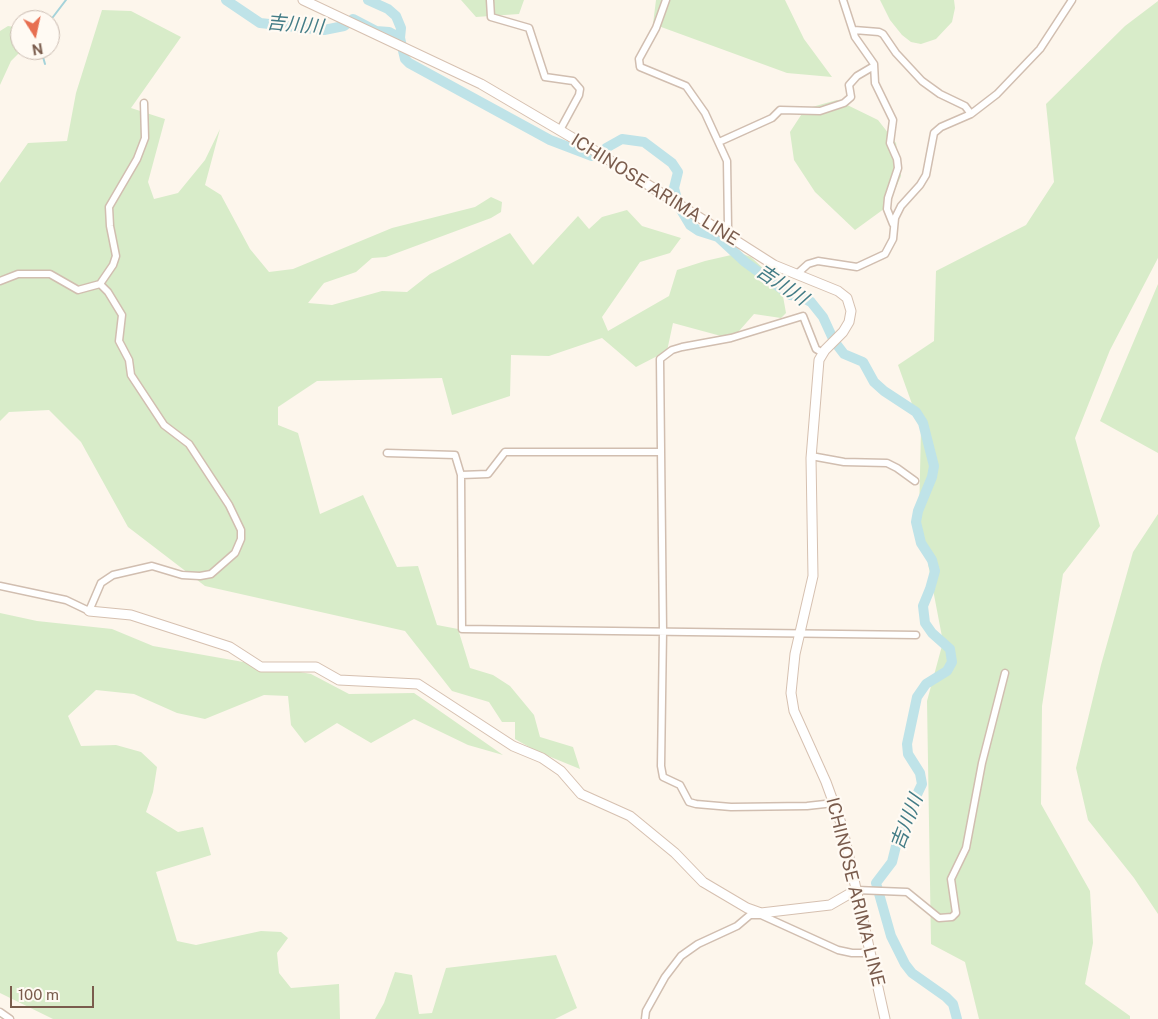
<!DOCTYPE html>
<html>
<head>
<meta charset="utf-8">
<style>
	body { margin:0 }
	#map { position:relative; width:1158px; height:1019px; overflow:hidden; background:#fdf6ec; font-family:"Public Sans",sans-serif }
	canvas { display:block }
	.north { position:absolute; left:10px; top:10px; width:50px; height:50px; box-sizing:border-box; background:#fffaf3; border:1px solid #cabbb1; border-radius:50%; rotate:170deg; font-size:14px; font-weight:700; line-height:20px; text-align:center; color:#7a5c4d }
	.north::after { content:''; display:block; margin:auto; width:18px; height:22px; background:#e76f51; clip-path:polygon(50% 0,100% 100%,50% 72%,0 100%) }
	.scale { position:absolute; left:10px; top:986px; width:84px; height:22px; box-sizing:border-box; border:2px solid #7a5c4d; border-top:0; padding-left:6px; font-size:15px; line-height:18px; white-space:nowrap; color:#7a5c4d; -webkit-text-stroke:4px #fffaf3; paint-order:stroke }
</style>
</head>
<body>
<div id="map">
<canvas width="1158" height="1019"></canvas>
<div class="north">N</div>
<div class="scale">100 m</div>
</div>
<script>
const g = document.querySelector('canvas').getContext('2d');
g.lineJoin = 'round';
function fillPath(path, color) { g.fillStyle = color; g.fill(path, 'evenodd'); }
const poly = rows => new Path2D(rows.map(r => 'M' + r).join(''));
function strokePath(path, color, width, dash) { g.strokeStyle = color; g.lineWidth = width; g.lineCap = dash ? 'butt' : 'round'; g.setLineDash(dash || []); g.stroke(path); }
function write(font, color, halo, rows, align = 'center') {
  g.font = font + ' "Public Sans","Noto Sans JP",sans-serif'; g.lineWidth = 4.5; g.setLineDash([]); g.textBaseline = 'middle'; g.strokeStyle = halo; g.fillStyle = color; for (const [text, x, y, turn = 0] of rows) {
    g.save(); g.translate(x, y); g.rotate((+turn || 0) * Math.PI / 180); g.textAlign = isNaN(turn) ? turn : align; if (halo) g.strokeText(text, 0, 0); g.fillText(text, 0, 0); g.restore();
  }
}
const green = poly([
	[461,0,524,0,519,14,476,17],
	[656,0,785,0,804,39,832,77,787,73,653,24],
	[880,0,954,0,955,8,952,22,936,39,921,44,911,42,902,35,890,20],
	[1158,1,1158,258,1110,350,1075,438,1100,526,1063,574,1042,706,1041,804,1090,891,1093,943,1085,984,1130,1016,1130,1019,979,1019,965,962,931,944,927,701,943,642,919,516,921,429,898,365,934,341,936,271,1026,225,1054,182,1046,104,1125,26],
	[102,10,131,11,181,37,131,108,165,119,148,182,154,199,178,193,205,160,220,129,205,185,221,195,250,249,269,272,293,269,392,228,475,207,491,197,502,202,501,212,491,218,386,257,372,258,356,272,324,283,308,303,332,305,382,291,407,292,430,274,510,233,533,265,578,216,589,229,602,217,627,210,642,226,681,238,670,253,640,262,602,317,608,331,669,296,677,270,705,261,740,253,751,257,781,285,786,313,781,318,754,314,732,339,673,323,667,351,636,367,602,338,549,356,511,355,510,396,452,415,442,378,317,381,278,407,278,425,298,433,320,514,363,495,397,567,418,566,437,625,458,629,470,668,493,675,510,686,534,715,540,737,573,747,580,769,536,751,515,739,515,722,502,722,489,702,452,691,405,631,205,586,128,527,81,442,49,410,9,412,0,421,0,183,28,143,67,141,76,93],
	[8,26,20,28,20,50,22,50,11,61,0,85,0,31],
	[837,100,878,120,896,143,901,176,888,206,855,230,815,192,794,160,790,132,805,109],
	[1158,284,1158,453,1100,421],
	[1158,514,1158,914,1134,878,1088,820,1076,768,1101,665,1133,552],
	[0,613,37,621,112,629,153,646,311,674,349,694,414,693,503,755,468,745,414,719,371,743,337,723,305,743,291,725,288,696,264,695,205,719,177,713,134,694,96,690,68,716,81,746,116,745,141,752,157,767,153,792,146,812,178,832,203,827,211,855,156,872,177,941,196,945,261,931,281,932,288,938,277,953,279,973,291,988,339,984,340,1019,53,1019,0,993],
	[556,955,577,1008,555,1019,375,1019,384,1003,395,972,412,975,419,1014,432,1013,446,968]
]);
const stream = poly([
	[48,20,53,17,66,0],
	[41,50,45,64]
]);
const river = poly([
	[226,0,260,23,324,30,344,26,353,19,376,31,389,32,400,38,405,59,409,63,550,140,592,156],
	[368,0,388,9,396,16,401,28,400,38],
	[606,148,622,139,644,142,672,163,678,172,674,188,677,199],
	[681,210,690,225,699,231,718,237,745,262,790,295,800,296,811,302,823,317,834,341,844,354,863,362,874,382,884,391,916,412,923,423,934,466,932,477,918,511,916,522,921,543,932,560,935,571,930,589,923,606,925,623,932,633,950,649,952,662,947,671,926,684,917,697,907,744,908,754,920,773,922,784,900,830,892,862,876,883,891,936,905,964,912,973,946,997,953,1004,957,1019]
]);
const street = poly([
	[490,0,491,17,529,28,545,77,573,81,580,89,579,95,560,130],
	[666,0,656,28,639,59,640,67,686,86,705,113,727,161,728,227,725,233],
	[843,0,855,37,874,64,875,83,893,120,890,143,897,159,898,168,888,198,887,209,893,224],
	[854,30,879,32,883,34,896,53,922,81,940,94,965,106,971,114],
	[719,142,772,118,780,110,820,111,844,103,851,97,849,85,857,76,874,66],
	[797,274,808,264,818,261,857,267,885,254,893,239,895,218,901,206,920,185,926,175,934,133,941,127,971,114,997,94,1040,49,1072,0],
	[0,281,18,274,50,274,78,290,100,284,113,265,116,256,110,226,109,207,137,159,145,138,144,103],
	[823,353,816,349,803,316,731,338,682,347,672,350,660,359,663,631,661,766,663,777,680,785,689,802,696,804,731,807,807,806,834,803],
	[387,453,455,455,461,475,462,629,916,635],
	[811,456,844,462,887,463,897,468,915,481],
	[461,475,488,474,505,452,661,452],
	[0,586,66,600,89,611,101,583,113,575,152,566,182,575,200,576,211,574,235,553,241,539,241,530,229,505,189,444,164,425,131,375,129,360,119,341,122,315,108,292,100,284],
	[856,890,907,892,939,918,952,917,956,913,951,879,966,848,982,763,1005,673],
	[761,913,761,915,838,950,852,953,870,953],
	[0,1012,10,1019],
	[645,1019,646,1011,665,977,681,956,698,944,737,926,750,915,760,915]
]);
const secondary = poly([
	[303,0,481,84,595,151,774,265,838,291,847,298,851,311,849,322,843,332,825,350,819,360,811,458,813,576,795,654,791,693,794,711,826,782,842,826,885,1019],
	[89,611,131,615,230,647,261,667,316,667,339,680,418,684,513,746,542,758,561,771,581,794,630,816,675,853,703,882,747,908,761,913,830,905,856,890]
]);
const streetNames = [
	["ICHINOSE ARIMA LINE",655,190,32],
	["ICHINOSE ARIMA LINE",855,892,76]
];
const waterNames = [
	["吉川川",295,25,5],
	["吉川川",782,285,34],
	["吉川川",907,822,-69]
];
fillPath(green, '#d8ecc9');
strokePath(stream, '#a5d3da', 2);
strokePath(river, '#bfe3e8', 10);
strokePath(street, '#d1beb0', 9);
strokePath(secondary, '#d6c0b0', 11);
strokePath(street, '#fff', 6);
strokePath(secondary, '#fff', 9);
write('18px', '#7a5c4d', '#fffaf3', streetNames);
write('italic 19px', '#437c86', '#fffaf3', waterNames);
</script>
</body>
</html>
